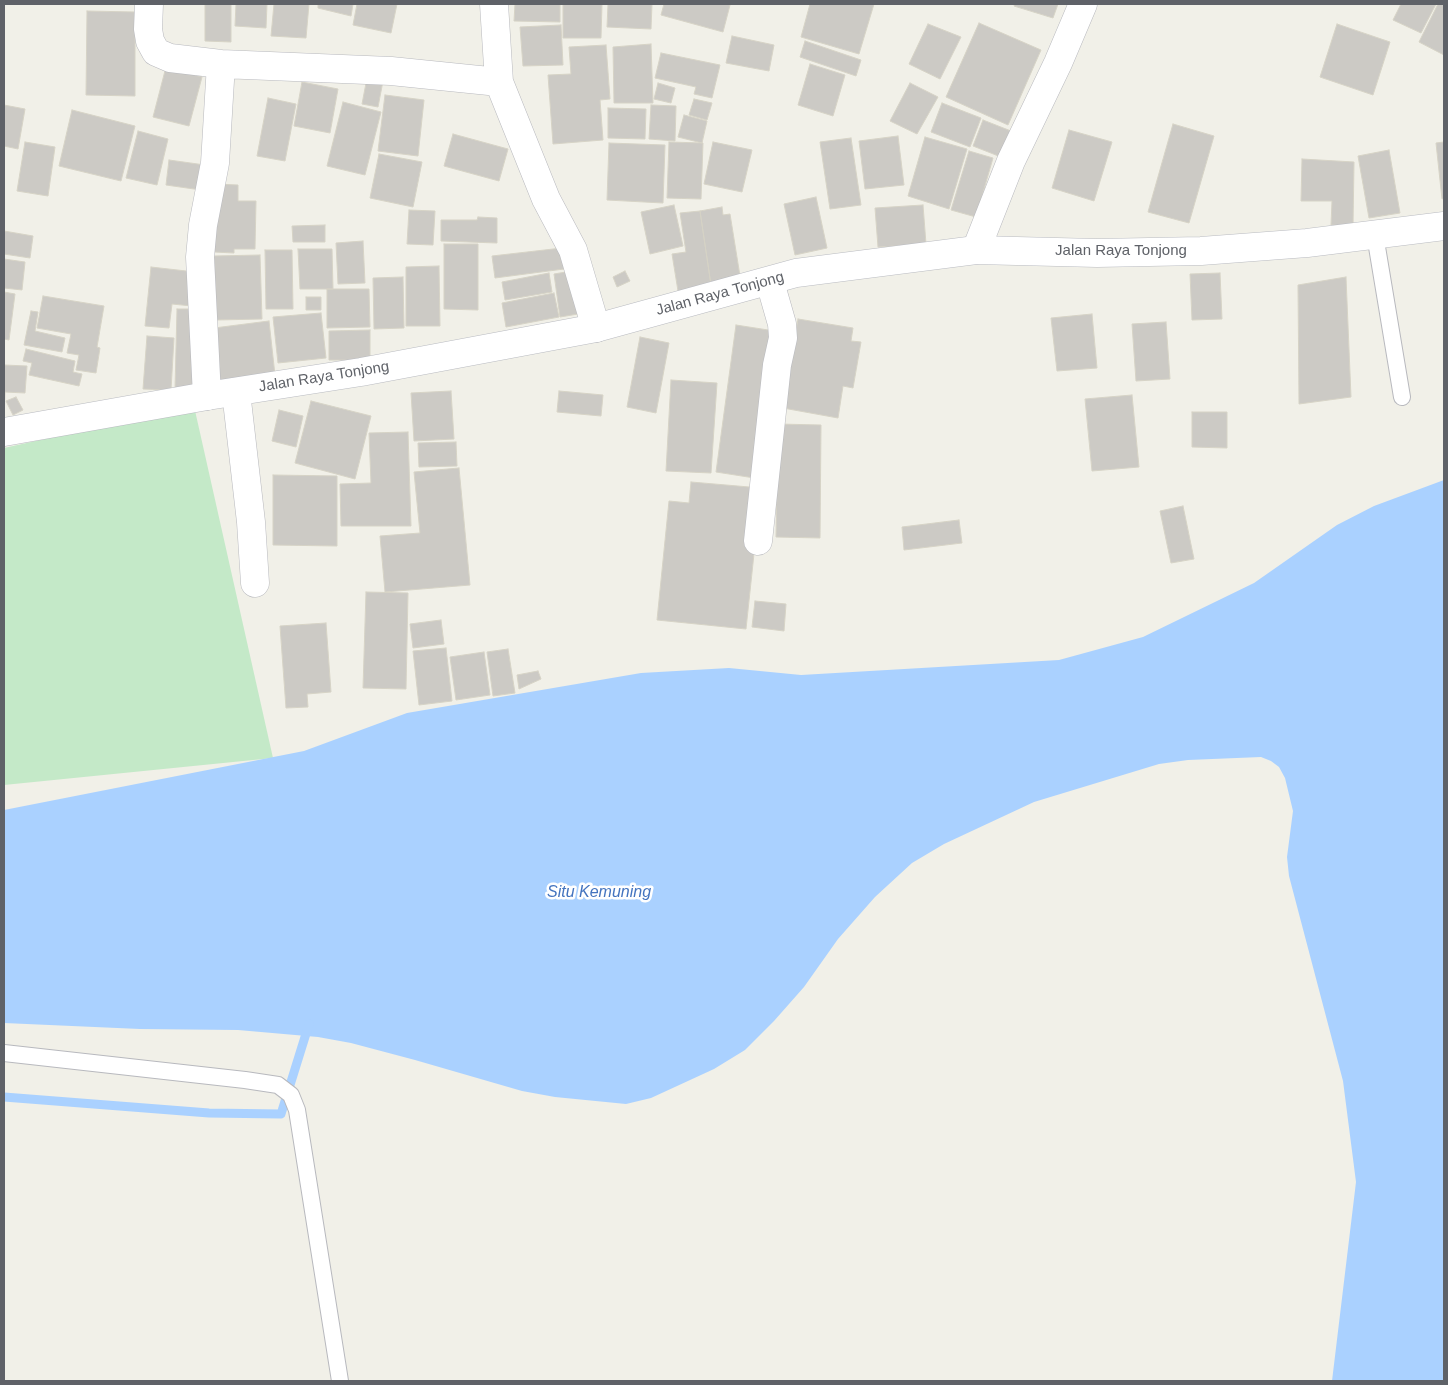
<!DOCTYPE html>
<html>
<head>
<meta charset="utf-8">
<style>
	body { margin:0 }
	#map { position:relative; width:1448px; height:1385px; overflow:hidden; background:#f1f0e8; font-family:Arial,sans-serif }
	canvas { display:block }
	.frame { position:absolute; inset:0; border:5px solid #5f6268; pointer-events:none }
</style>
</head>
<body>
<div id="map">
<canvas width="1448" height="1385"></canvas>
<div class="frame"></div>
</div>
<script>
const g = document.querySelector('canvas').getContext('2d');
g.lineJoin = 'round';
function fillPath(path, color) { g.fillStyle = color; g.fill(path, 'evenodd'); }
const poly = rows => new Path2D(rows.map(r => 'M' + r).join(''));
function strokePath(path, color, width, dash) { g.strokeStyle = color; g.lineWidth = width; g.lineCap = dash ? 'butt' : 'round'; g.setLineDash(dash || []); g.stroke(path); }
function write(font, color, halo, rows, align = 'center') {
  g.font = font + ' Arial,sans-serif'; g.lineWidth = 5; g.setLineDash([]); g.textBaseline = 'middle'; g.strokeStyle = halo; g.fillStyle = color; for (const [text, x, y, turn = 0] of rows) {
    g.save(); g.translate(x, y); g.rotate((+turn || 0) * Math.PI / 180); g.textAlign = isNaN(turn) ? turn : align; if (halo) g.strokeText(text, 0, 0); g.fillText(text, 0, 0); g.restore();
  }
}
const green = poly([
	[194,406,273,758,4,785,4,448]
]);
const water = poly([
	[1444,480,1444,1381,1332,1381,1356,1182,1343,1081,1289,876,1287,857,1293,811,1285,778,1279,767,1271,761,1261,757,1188,760,1159,764,1034,802,944,844,912,863,875,897,838,939,804,987,774,1021,745,1050,714,1069,651,1098,626,1104,555,1097,522,1091,415,1060,351,1043,318,1037,238,1030,140,1029,4,1023,4,810,304,751,407,713,641,673,729,668,801,675,1059,660,1143,637,1254,583,1337,525,1374,506]
]);
const stream = poly([
	[4,1097,209,1113,281,1114,309,1024]
]);
const building = poly([
	[205,4,231,4,231,42,205,41,205,4],
	[236,4,267,4,266,28,235,26,236,4],
	[274,4,309,4,306,38,271,36,274,4],
	[318,4,353,4,351,16,318,8,318,4],
	[357,4,397,4,391,33,353,25,357,4],
	[515,4,560,4,560,22,514,21,515,4],
	[563,4,602,4,601,38,563,38,563,4],
	[608,4,652,4,651,29,607,27,608,4],
	[664,4,726,4,730,5,723,32,661,15,664,4],
	[810,4,874,4,859,54,801,37,810,4],
	[1015,4,1058,4,1053,18,1014,6,1015,4],
	[1401,4,1436,4,1421,33,1393,20,1401,4],
	[1438,4,1444,4,1444,55,1419,42,1438,4],
	[87,11,135,12,135,96,86,95,87,11],
	[979,23,1041,50,1008,125,946,97,979,23],
	[928,24,961,37,940,79,909,64,928,24],
	[1337,24,1390,42,1373,95,1320,77,1337,24],
	[561,25,563,65,523,66,520,27,561,25],
	[732,36,774,45,769,71,726,63,732,36],
	[805,41,861,60,856,76,800,57,805,41],
	[651,44,653,103,614,103,613,47,651,44],
	[606,45,610,99,600,100,603,140,553,144,548,75,571,74,569,47,606,45],
	[661,53,720,65,712,98,694,94,696,87,655,78,661,53],
	[810,64,845,75,833,116,798,105,810,64],
	[166,67,202,77,189,126,153,117,166,67],
	[367,78,383,81,378,107,362,104,367,78],
	[302,82,338,89,330,133,294,126,302,82],
	[658,83,675,88,671,103,654,99,658,83],
	[910,83,938,97,917,134,890,121,910,83],
	[385,95,424,100,418,156,378,151,385,95],
	[268,98,296,104,285,161,257,156,268,98],
	[694,99,712,103,707,120,689,115,694,99],
	[343,102,381,112,365,175,327,166,343,102],
	[942,103,981,118,970,147,931,132,942,103],
	[4,105,25,109,18,149,4,146,4,105],
	[651,105,676,106,675,141,649,139,651,105],
	[608,108,646,109,645,139,608,138,608,108],
	[72,110,135,126,121,181,59,166,72,110],
	[684,115,707,121,702,143,678,137,684,115],
	[983,120,1011,131,1001,157,973,146,983,120],
	[1173,124,1214,136,1189,223,1148,212,1173,124],
	[1069,130,1112,142,1094,201,1052,188,1069,130],
	[138,131,168,139,157,185,126,178,138,131],
	[453,134,508,149,499,181,444,166,453,134],
	[898,136,904,185,865,189,859,141,898,136],
	[925,137,967,149,949,209,908,196,925,137],
	[851,138,861,205,830,209,820,142,851,138],
	[25,142,55,147,48,196,17,191,25,142],
	[669,142,703,143,701,199,667,198,669,142],
	[713,142,752,150,742,192,704,184,713,142],
	[1444,142,1444,198,1442,199,1436,143,1444,142],
	[609,143,665,145,663,203,607,200,609,143],
	[1389,150,1400,213,1369,218,1358,156,1389,150],
	[969,151,993,158,976,217,951,210,969,151],
	[379,154,422,162,413,207,370,198,379,154],
	[1302,159,1354,162,1353,226,1331,225,1332,201,1301,201,1302,159],
	[169,160,212,166,208,191,166,185,169,160],
	[215,184,238,185,238,201,256,201,255,249,234,249,234,253,214,252,215,184],
	[816,197,827,248,795,255,784,204,816,197],
	[674,205,683,246,650,254,641,212,674,205],
	[923,205,926,244,878,247,875,208,923,205],
	[722,207,723,215,730,214,740,276,711,285,700,211,722,207],
	[409,210,435,211,433,245,407,244,409,210],
	[700,211,711,285,678,291,672,254,686,252,680,213,700,211],
	[478,217,497,218,497,243,441,241,441,220,477,220,478,217],
	[325,225,325,242,293,242,292,226,325,225],
	[4,231,33,236,30,258,4,254,4,231],
	[363,241,365,283,338,284,336,243,363,241],
	[444,244,478,244,478,310,444,309,444,244],
	[562,248,564,269,495,278,492,256,562,248],
	[298,249,332,249,333,289,300,289,298,249],
	[265,250,292,250,293,309,266,309,265,250],
	[260,255,262,319,216,320,214,256,260,255],
	[4,259,25,262,22,290,4,288,4,259],
	[439,266,440,326,406,326,406,267,439,266],
	[151,267,195,272,192,306,172,304,169,328,145,326,151,267],
	[572,271,578,314,560,317,554,274,572,271],
	[625,271,630,281,617,287,613,277,625,271],
	[549,273,552,292,505,300,502,282,549,273],
	[1220,273,1222,319,1192,320,1190,274,1220,273],
	[403,277,404,328,374,329,373,278,403,277],
	[1346,277,1351,397,1299,404,1298,285,1346,277],
	[327,289,369,289,370,327,327,328,327,289],
	[4,292,15,294,9,340,4,339,4,292],
	[554,293,559,317,506,327,502,303,554,293],
	[43,296,104,306,97,347,100,348,96,373,76,370,79,355,67,353,71,334,37,328,43,296],
	[306,297,321,297,321,310,306,310,306,297],
	[177,309,202,309,200,390,175,389,177,309],
	[31,311,38,312,35,331,65,338,62,352,24,345,31,311],
	[321,313,326,358,278,363,273,317,321,313],
	[1092,314,1097,368,1057,371,1051,318,1092,314],
	[798,319,853,328,851,341,861,342,853,388,843,386,838,418,783,408,798,319],
	[269,321,275,375,220,382,214,328,269,321],
	[1166,322,1170,379,1136,381,1132,324,1166,322],
	[736,325,781,332,761,479,716,472,736,325],
	[370,330,370,360,329,360,329,331,370,330],
	[147,336,174,338,171,390,143,389,147,336],
	[640,337,669,343,656,413,627,407,640,337],
	[26,349,75,361,73,372,82,374,79,386,29,375,32,363,23,361,26,349],
	[4,365,27,366,25,393,5,392,4,421,4,365],
	[671,380,717,383,711,473,666,471,671,380],
	[451,391,454,439,414,441,411,393,451,391],
	[559,391,603,395,601,416,557,412,559,391],
	[1132,395,1139,467,1092,471,1085,399,1132,395],
	[16,397,23,410,13,415,6,401,16,397],
	[311,401,371,416,355,479,295,463,311,401],
	[279,410,303,416,296,447,272,441,279,410],
	[1192,412,1227,412,1227,448,1192,447,1192,412],
	[778,424,821,425,820,538,776,537,778,424],
	[408,432,411,526,341,526,340,484,371,483,369,433,408,432],
	[456,442,457,466,419,467,418,443,456,442],
	[459,468,470,585,385,592,380,536,420,533,414,472,459,468],
	[273,475,337,476,337,546,273,545,273,475],
	[691,482,761,488,746,629,657,620,669,501,689,503,691,482],
	[1183,506,1194,559,1171,563,1160,511,1183,506],
	[959,520,962,543,904,550,902,527,959,520],
	[366,592,408,593,406,689,363,688,366,592],
	[755,601,786,604,784,631,752,627,755,601],
	[441,620,444,644,413,648,410,624,441,620],
	[326,623,331,692,307,694,308,707,286,708,280,626,326,623],
	[446,648,452,701,419,705,413,651,446,648],
	[508,649,515,693,493,696,487,652,508,649],
	[484,652,490,695,456,700,450,657,484,652],
	[538,671,541,679,519,689,517,675,538,671]
]);
const lane = poly([
	[1375,235,1402,397],
	[4,1053,245,1080,278,1085,291,1095,297,1110,340,1381]
]);
const street = poly([
	[149,4,148,29,150,41,156,52,170,58,221,64,391,71,499,82],
	[494,4,499,82,546,199,573,250,596,328],
	[976,250,1011,161,1058,63,1083,4],
	[236,392,251,522,255,583],
	[207,396,200,257,203,225,215,163,221,64],
	[758,541,777,365,783,338,782,324,770,282]
]);
const secondary = poly([
	[4,432,207,396,361,372,596,328,796,273,976,250,1097,253,1201,251,1307,243,1444,226]
]);
const streetNames = [
	["Jalan Raya Tonjong",1121,251],
	["Jalan Raya Tonjong",720,294,-15],
	["Jalan Raya Tonjong",324,377,-9]
];
const waterNames = [
	["Situ Kemuning",599,893]
];
fillPath(green, '#c4e9c8');
fillPath(water, '#aad1ff');
strokePath(stream, '#aad1ff', 9);
fillPath(building, '#cccac5');
strokePath(building, '#d6d3c6', 1);
strokePath(lane, '#b8b9be', 18);
strokePath(street, '#b8b9be', 29);
strokePath(secondary, '#b9bbc1', 29);
strokePath(lane, '#fff', 16);
strokePath(street, '#fff', 28);
strokePath(secondary, '#fff', 28);
write('15px', '#5f6268', '#fff', streetNames);
write('italic 16px', '#4474bf', '#fff', waterNames);
</script>
</body>
</html>
